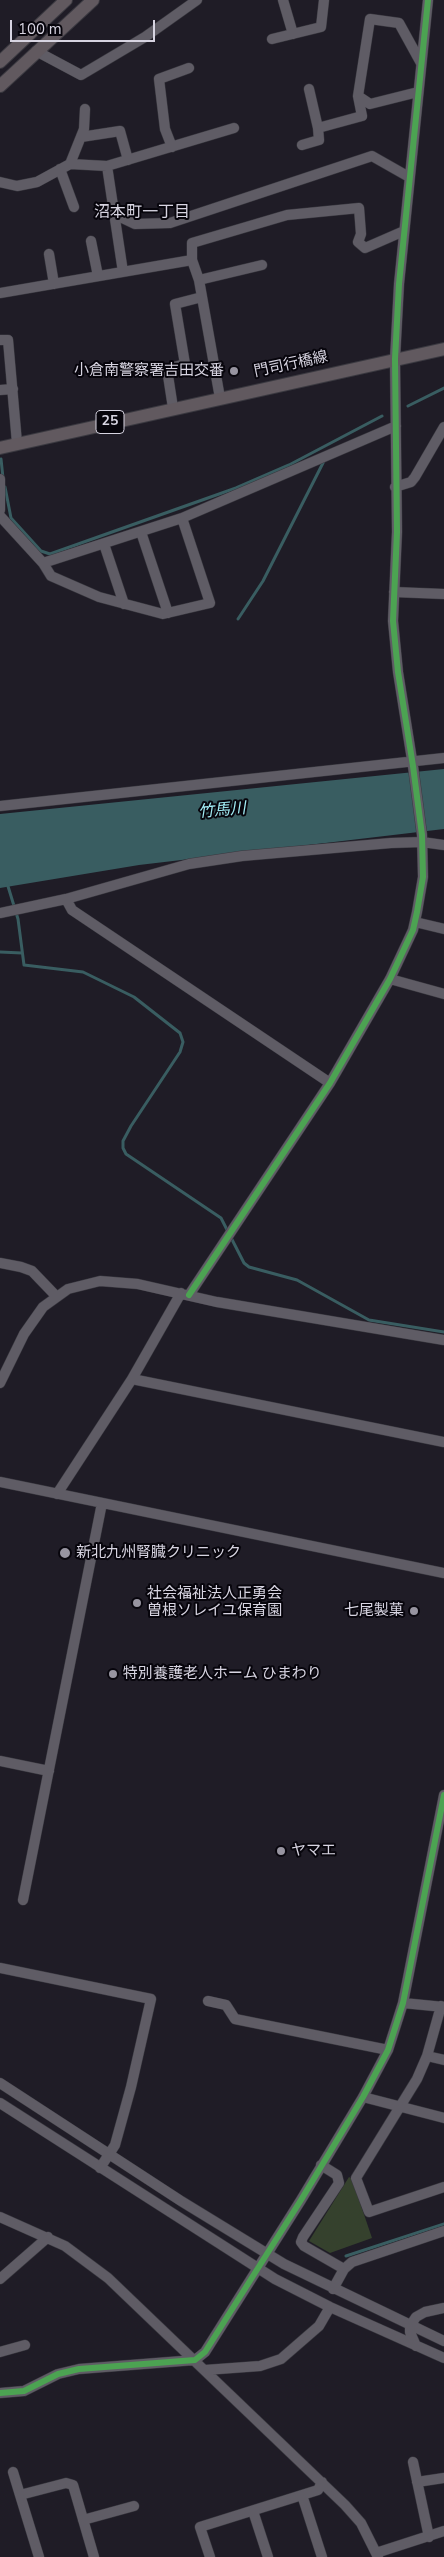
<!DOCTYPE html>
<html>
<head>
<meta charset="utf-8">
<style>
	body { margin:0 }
	#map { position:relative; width:444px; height:2557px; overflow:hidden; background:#1f1c26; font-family:"Nunito Sans",sans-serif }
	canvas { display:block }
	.scale { position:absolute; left:10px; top:20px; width:145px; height:22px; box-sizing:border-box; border:2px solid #d7d4e1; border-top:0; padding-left:6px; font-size:15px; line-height:18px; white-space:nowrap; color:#d7d4e1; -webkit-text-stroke:4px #07050c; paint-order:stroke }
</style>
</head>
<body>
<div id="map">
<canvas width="444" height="2557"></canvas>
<div class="scale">100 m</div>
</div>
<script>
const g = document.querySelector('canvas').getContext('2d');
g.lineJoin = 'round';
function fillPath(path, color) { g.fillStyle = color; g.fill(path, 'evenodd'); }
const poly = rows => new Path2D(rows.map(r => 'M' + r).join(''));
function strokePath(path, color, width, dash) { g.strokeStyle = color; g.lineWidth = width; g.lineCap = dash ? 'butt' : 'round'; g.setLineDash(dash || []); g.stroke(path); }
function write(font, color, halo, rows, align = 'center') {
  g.font = font + ' "Nunito Sans","Noto Sans JP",sans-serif'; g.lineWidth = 4; g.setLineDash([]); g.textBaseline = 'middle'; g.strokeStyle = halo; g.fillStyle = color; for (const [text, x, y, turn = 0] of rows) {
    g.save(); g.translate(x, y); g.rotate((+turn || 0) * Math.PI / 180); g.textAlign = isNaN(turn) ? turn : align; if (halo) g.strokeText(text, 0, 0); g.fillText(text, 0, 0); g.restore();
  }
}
const green = poly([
	[349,2177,352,2179,372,2238,330,2253,309,2241]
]);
const water = poly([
	[444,769,444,829,139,865,0,888,0,814]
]);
const stream = poly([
	[408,406,444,388],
	[1,459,3,478],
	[5,487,11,518,41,551,50,554,236,488,289,465,382,416],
	[238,619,263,581,325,459],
	[7,883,18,919,24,965,83,972,134,997,180,1033,183,1042,180,1052,131,1126,123,1141,123,1148,126,1154,221,1218,244,1263,249,1267,297,1280,369,1320,444,1332],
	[0,952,22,953],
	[346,2256,444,2224]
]);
const minor = poly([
	[283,0,293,34],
	[272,39,321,27,324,0],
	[36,51,81,75,145,37,197,0],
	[309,89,318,128,362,116,358,96,370,19,399,23,421,63],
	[358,96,370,104,418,92],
	[81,137,120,131,128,160],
	[302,145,319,140,318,128],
	[172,147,165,129,159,79,189,68],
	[70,164,84,129,85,109],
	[60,169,74,207],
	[0,182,17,186,37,182,70,164,107,166],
	[114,214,135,224,170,223,372,156,409,177],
	[91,241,98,276],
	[49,254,54,284],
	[192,260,192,243,287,215,359,208,361,234,358,242,365,248,404,231],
	[123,272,107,166,234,128],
	[199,280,262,265],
	[0,293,192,260,199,280,220,398],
	[0,340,8,340,17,443],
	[0,390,13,389],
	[173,408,167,369,185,364,175,304,202,297],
	[0,479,0,510],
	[395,487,411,482,415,477,444,427],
	[0,516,43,563,182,518,396,426],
	[141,532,168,613],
	[104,544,124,604],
	[43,563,51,576,99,597,163,614,210,603,182,518],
	[394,592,444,594],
	[0,806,444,758],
	[66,899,72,910,330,1083],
	[0,913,66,899,189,864,242,856,391,843,422,842,444,845],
	[415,922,444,929],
	[390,979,444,994],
	[0,1263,21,1267,32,1271,56,1296],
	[189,1295,330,1083,390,979,413,930,417,912,423,877,422,835,413,766,398,672,393,621,397,532,395,359,399,284,428,0],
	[132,1379,444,1442],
	[0,1383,24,1334,43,1307,68,1289,100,1281,138,1284,217,1302,444,1340],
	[0,1482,444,1573],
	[57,1494,132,1379,181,1293],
	[0,1761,49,1771],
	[23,1900,102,1503],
	[0,1968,151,1999,131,2087,115,2145,100,2168],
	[208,2001,226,2005,235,2019,388,2050],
	[403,2003,444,2007],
	[441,2006,427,2056,417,2079,356,2178,369,2212,444,2187],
	[427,2056,444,2060],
	[0,2083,181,2201,284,2264,444,2341],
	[363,2097,444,2118],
	[0,2103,275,2279,330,2307,444,2358],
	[321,2165,337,2175,339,2183,303,2237,301,2242,304,2246,344,2269],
	[0,2217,65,2246,108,2278,345,2505,361,2523,378,2557],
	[0,2279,48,2237],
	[333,2289,344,2269,352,2262,444,2231],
	[416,2346,410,2332,410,2326,416,2317,425,2312,444,2308],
	[0,2352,25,2345],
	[205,2370,260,2366,281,2359,319,2326,330,2307],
	[0,2393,24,2391,58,2374,79,2369,195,2360,205,2352,301,2200,363,2097,388,2050,403,2003,444,1795],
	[413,2462,429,2537],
	[13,2472,20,2495],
	[417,2482,444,2478],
	[302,2495,322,2557],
	[253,2511,268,2557],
	[83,2520,134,2506],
	[376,2553,444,2531],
	[39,2557,20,2495,66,2483,73,2485,94,2557],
	[210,2557,200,2527,318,2490,322,2482]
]);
const major = poly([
	[0,62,66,0],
	[0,86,93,0],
	[0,448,444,349]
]);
const cycleway = poly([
	[189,1295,330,1083,390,979,413,930,417,912,423,877,422,835,413,766,398,672,393,621,397,532,395,359,399,284,428,0],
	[0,2393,24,2391,58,2374,79,2369,195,2360,205,2352,301,2200,363,2097,388,2050,403,2003,444,1795]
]);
const markers = [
	[234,371,5,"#9794a0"],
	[65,1553,6,"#9794a0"],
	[137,1603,5,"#9794a0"],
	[414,1611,5,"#9794a0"],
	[113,1674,5,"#9794a0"],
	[281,1851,5,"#9794a0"]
];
const shields = [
	[110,422,28]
];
const shieldNames = [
	["25",110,422]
];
const streetNames = [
	["門司行橋線",291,365,-12]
];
const poiNames = [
	["小倉南警察署吉田交番",224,371,"right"],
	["新北九州腎臓クリニック",76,1553],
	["社会福祉法人正勇会",147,1594],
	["曽根ソレイユ保育園",147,1611],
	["七尾製菓",404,1611,"right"],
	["特別養護老人ホーム ひまわり",123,1674],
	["ヤマエ",291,1851]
];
const neighbourhoodNames = [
	["沼本町一丁目",142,213]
];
const waterNames = [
	["竹馬川",222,811,-5]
];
fillPath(green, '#35412d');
fillPath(water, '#395d61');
strokePath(stream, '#395d61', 3);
strokePath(minor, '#3a3940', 11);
strokePath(major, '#3a3940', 14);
strokePath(minor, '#5f5c65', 10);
strokePath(major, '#61595f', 12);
strokePath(cycleway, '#4ca352', 6);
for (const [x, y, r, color] of markers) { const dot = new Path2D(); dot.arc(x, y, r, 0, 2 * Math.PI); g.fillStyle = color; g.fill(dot); strokePath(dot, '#07050c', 2); }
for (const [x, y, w] of shields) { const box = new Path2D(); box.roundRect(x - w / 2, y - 11.5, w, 23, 4); g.fillStyle = '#07050c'; g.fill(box); strokePath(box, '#d7d4e1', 1); }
write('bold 14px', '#d7d4e1', null, shieldNames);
write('15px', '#d7d4e1', '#07050c', streetNames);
write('15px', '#d7d4e1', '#07050c', poiNames, 'left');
write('16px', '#d7d4e1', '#07050c', neighbourhoodNames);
write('italic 16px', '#a3eef6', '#07050c', waterNames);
</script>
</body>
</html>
